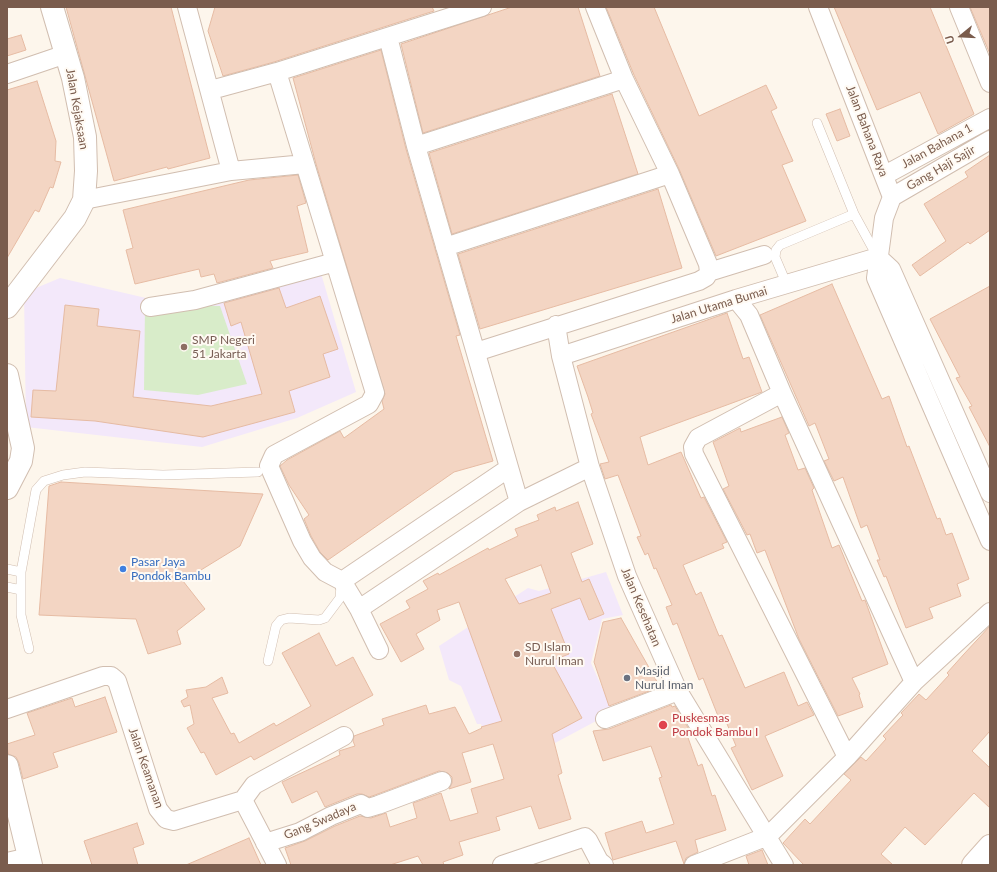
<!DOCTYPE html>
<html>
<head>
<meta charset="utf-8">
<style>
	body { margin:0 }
	#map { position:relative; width:997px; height:872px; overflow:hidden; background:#fdf6ec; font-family:Lato,sans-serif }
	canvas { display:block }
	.frame { position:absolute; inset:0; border:8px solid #7a5c4d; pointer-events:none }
	.north { position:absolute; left:941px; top:16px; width:40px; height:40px; -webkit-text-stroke:3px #fffaf3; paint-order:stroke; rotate:252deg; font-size:11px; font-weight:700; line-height:16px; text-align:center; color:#7a5c4d }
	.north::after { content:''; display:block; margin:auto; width:14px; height:18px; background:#7a5c4d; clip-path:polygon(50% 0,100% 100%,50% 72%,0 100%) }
</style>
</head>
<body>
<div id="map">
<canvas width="997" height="872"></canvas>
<div class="frame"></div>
<div class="north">U</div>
</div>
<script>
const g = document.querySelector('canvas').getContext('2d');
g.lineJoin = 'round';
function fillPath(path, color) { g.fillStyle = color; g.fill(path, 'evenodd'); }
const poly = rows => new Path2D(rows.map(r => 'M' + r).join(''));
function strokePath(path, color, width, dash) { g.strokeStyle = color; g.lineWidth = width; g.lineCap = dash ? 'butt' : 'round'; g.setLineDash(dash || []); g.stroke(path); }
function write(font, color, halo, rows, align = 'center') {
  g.font = font + ' Lato,sans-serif'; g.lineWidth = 4; g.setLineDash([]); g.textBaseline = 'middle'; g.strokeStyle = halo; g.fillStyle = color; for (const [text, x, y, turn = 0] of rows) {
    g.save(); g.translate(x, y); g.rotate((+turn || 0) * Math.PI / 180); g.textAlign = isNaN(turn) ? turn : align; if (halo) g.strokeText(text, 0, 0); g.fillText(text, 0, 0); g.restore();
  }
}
const education = poly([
	[320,270,356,392,297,418,202,447,26,427,24,293,60,278,159,301],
	[606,572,623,615,602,619,591,663,613,712,555,743,542,720,489,744,481,724,477,724,461,686,449,680,439,646,528,588,539,591]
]);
const green = poly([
	[145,305,220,306,247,384,198,395,144,390]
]);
const building = poly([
	[66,7,171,7,210,158,168,169,167,167,114,181,66,7],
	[215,7,432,7,434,11,274,62,223,76,208,31,215,7],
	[512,7,578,7,600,76,423,133,401,44,512,7],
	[606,7,654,7,699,116,766,85,777,108,771,111,793,161,782,165,806,221,716,256,679,169,634,75,606,7],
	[834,7,930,7,974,114,938,134,920,92,877,110,834,7],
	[970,7,990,7,990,54,970,7],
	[21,35,26,50,7,56,7,39,21,35],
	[381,50,406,149,460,335,456,336,493,461,454,472,328,560,320,552,311,536,304,519,309,515,289,485,280,466,287,460,340,431,344,438,384,409,382,401,385,394,316,164,293,78,381,50],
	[37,81,56,141,55,161,61,162,53,188,50,187,39,212,35,210,7,258,7,90,37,81],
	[612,94,638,174,452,234,429,153,612,94],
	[840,109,850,136,837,141,826,114,840,109],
	[990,155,990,230,970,244,968,242,920,276,912,265,946,241,924,204,968,177,965,172,990,155],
	[298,175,306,203,297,206,308,252,270,261,273,268,217,283,214,274,201,277,199,269,135,284,126,250,133,248,123,210,249,180,298,175],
	[658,189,682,268,480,329,458,254,658,189],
	[832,284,882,399,889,396,907,447,909,446,937,519,940,518,946,535,952,533,969,579,957,584,961,596,929,608,933,618,906,628,886,576,884,577,877,560,880,560,867,525,861,528,843,477,834,481,824,461,829,459,815,423,809,426,760,315,832,284],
	[990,286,990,447,969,407,972,406,956,378,960,377,930,319,990,286],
	[279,288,286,308,320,296,338,349,323,354,330,377,289,391,295,412,203,437,95,421,31,417,33,390,56,391,65,305,99,309,97,326,140,331,133,397,211,406,262,394,241,322,231,326,224,303,279,288],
	[727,313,743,359,749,357,762,392,640,437,648,465,681,452,701,498,704,497,727,542,722,544,724,548,683,565,696,595,701,592,719,636,722,635,745,688,784,672,798,706,807,702,814,715,765,736,783,776,752,790,731,748,736,746,723,714,718,716,703,678,699,680,677,623,673,625,666,607,672,605,656,568,654,569,648,553,645,555,637,537,641,536,618,475,605,479,600,464,609,462,591,414,593,413,588,397,577,366,727,313],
	[782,417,789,433,785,435,798,470,805,468,814,488,812,490,832,548,839,545,862,601,865,600,888,664,852,678,860,694,859,695,863,707,838,716,799,639,765,550,757,553,750,534,747,535,723,489,729,486,713,442,740,428,741,432,782,417],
	[61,482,263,494,240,546,183,581,205,609,177,631,181,644,148,654,136,619,39,615,49,486,61,482],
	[578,502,593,544,571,553,582,582,589,579,604,614,589,620,580,598,551,609,569,654,551,661,582,718,552,734,562,773,558,775,571,819,539,829,531,806,496,817,500,830,459,842,463,855,443,862,444,865,423,865,418,856,390,865,291,865,285,848,305,841,335,826,360,816,371,818,386,813,390,827,417,818,413,803,441,793,450,821,478,813,471,789,504,779,493,744,462,753,471,782,449,789,452,783,452,777,448,773,439,771,375,795,369,797,362,794,357,794,325,807,317,791,292,803,282,782,340,755,339,751,355,746,353,741,354,736,384,725,382,719,426,705,429,714,455,707,469,734,482,728,481,727,502,721,459,602,437,610,440,620,416,634,424,649,401,662,380,624,410,608,406,601,428,589,423,581,438,573,439,575,488,548,489,550,518,536,515,529,539,520,537,515,555,507,556,511,578,502],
	[541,565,551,593,519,604,505,579,541,565],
	[621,618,660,687,609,706,594,662,603,622,621,618],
	[990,626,990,731,972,751,990,768,990,808,974,793,925,845,905,827,881,854,893,865,804,865,783,843,805,819,810,824,851,780,844,774,861,757,866,761,886,739,883,736,903,715,901,713,919,694,926,700,949,675,947,673,964,654,990,626],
	[319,633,336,666,353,657,373,695,254,760,251,756,216,775,204,752,201,753,187,728,194,724,190,705,184,707,181,701,188,697,186,690,206,687,222,677,228,693,212,698,231,734,234,733,239,743,274,723,276,726,311,706,282,653,319,633],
	[105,697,117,732,53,753,58,767,23,779,19,763,16,757,8,754,7,744,35,735,27,713,72,698,75,707,105,697],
	[671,705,672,707,675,706,690,731,686,732,698,766,702,764,712,796,715,795,726,830,695,840,698,852,686,858,684,864,676,841,613,860,605,833,642,821,646,833,674,824,659,778,662,777,651,746,603,761,593,731,609,729,671,705],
	[137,823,144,844,133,848,138,865,92,865,84,841,137,823],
	[249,838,261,865,186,865,249,838],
	[762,850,768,865,749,865,746,856,762,850]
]);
const service = poly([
	[817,123,854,214,877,256],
	[787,285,775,257,776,250,780,245,854,214],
	[7,569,21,572],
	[7,587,21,590],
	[29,649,21,615,21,572,36,490,44,481,63,475,85,472,163,475,258,472],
	[268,661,276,626,281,620,289,618,319,620,325,618,340,598,341,585]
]);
const minor = poly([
	[187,7,231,171],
	[818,7,892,197,884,218,876,278,990,541],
	[959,7,990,83],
	[388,37,416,146,519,502],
	[277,72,375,393,369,404,274,455,269,466,302,541,312,558,325,572,342,581,359,609,379,650],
	[7,74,66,54],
	[211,90,277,72,482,7],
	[416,146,624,79],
	[885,175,990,118],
	[892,197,990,140],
	[84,200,231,171,305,164],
	[445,247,670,174],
	[878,257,891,269,990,493],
	[709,272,764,255],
	[736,299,749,315,782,393,914,682],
	[150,307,195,300,335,262],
	[556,325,561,356,590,467,627,576,678,691,784,865],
	[476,352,699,281,706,277,709,272,708,264,670,174,624,79,595,7],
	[561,356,736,299,878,257],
	[782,393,698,438,693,447,694,454,847,757],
	[342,581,509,468],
	[359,609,519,502,590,467],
	[7,709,103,676,111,676,117,681,158,809,166,819,174,821,243,800],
	[605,719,678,691],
	[243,800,254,785,344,736],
	[243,800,277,865],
	[265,843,300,832,331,816,361,804,368,808,378,805,442,781],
	[7,862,29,857],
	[502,865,585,837,588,840,599,861,604,865],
	[694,865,768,836,847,757,914,682,990,612]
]);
const tertiary = poly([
	[7,307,75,218,84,200,86,171,85,137,73,78,52,7],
	[7,375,23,448,21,461,7,488],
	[7,766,31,865]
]);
const secondary = poly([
	[973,865,990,846]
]);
const markers = [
	[184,347,4,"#8d6e63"],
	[123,569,4,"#3f7fe0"],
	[517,654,4,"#8d6e63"],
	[627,678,4,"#6b7280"],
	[663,725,5,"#e0444e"]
];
const streetNames = [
	["Jalan Kejaksaan",77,109,80],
	["Jalan Bahana Raya",867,131,69],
	["Jalan Bahana 1",937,146,-29],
	["Gang Haji Sajir",941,168,-30],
	["Jalan Utama Bumai",719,305,-17],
	["Jalan Kesehatan",641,607,67],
	["Jalan Keamanan",146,768,71],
	["Gang Swadaya",320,821,-23]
];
const educationNames = [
	["SMP Negeri",192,340],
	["51 Jakarta",192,354],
	["SD Islam",525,647],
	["Nurul Iman",525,661]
];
const shopNames = [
	["Pasar Jaya",131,562],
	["Pondok Bambu",131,576]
];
const worshipNames = [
	["Masjid",635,671],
	["Nurul Iman",635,685]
];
const healthNames = [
	["Puskesmas",672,718],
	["Pondok Bambu I",672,732]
];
fillPath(education, '#f3e8fa');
fillPath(green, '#d8ecc9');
fillPath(building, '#f3d5c3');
strokePath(building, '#e6bba3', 1);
strokePath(service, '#d1beb0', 10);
strokePath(minor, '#d1beb0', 20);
strokePath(tertiary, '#d1beb0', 24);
strokePath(secondary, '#d6c0b0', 24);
strokePath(service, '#fff', 9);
strokePath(minor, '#fff', 18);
strokePath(tertiary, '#fff', 22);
strokePath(secondary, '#fff', 22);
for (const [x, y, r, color] of markers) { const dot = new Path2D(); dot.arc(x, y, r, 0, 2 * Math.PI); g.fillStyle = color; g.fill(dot); strokePath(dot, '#fffaf3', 1.5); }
write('12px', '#7a5c4d', '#fffaf3', streetNames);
write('12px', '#785e54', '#fffaf3', educationNames, 'left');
write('12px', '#366cbe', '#fffaf3', shopNames, 'left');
write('12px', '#5b616d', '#fffaf3', worshipNames, 'left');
write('12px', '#be3a42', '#fffaf3', healthNames, 'left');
</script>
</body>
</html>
